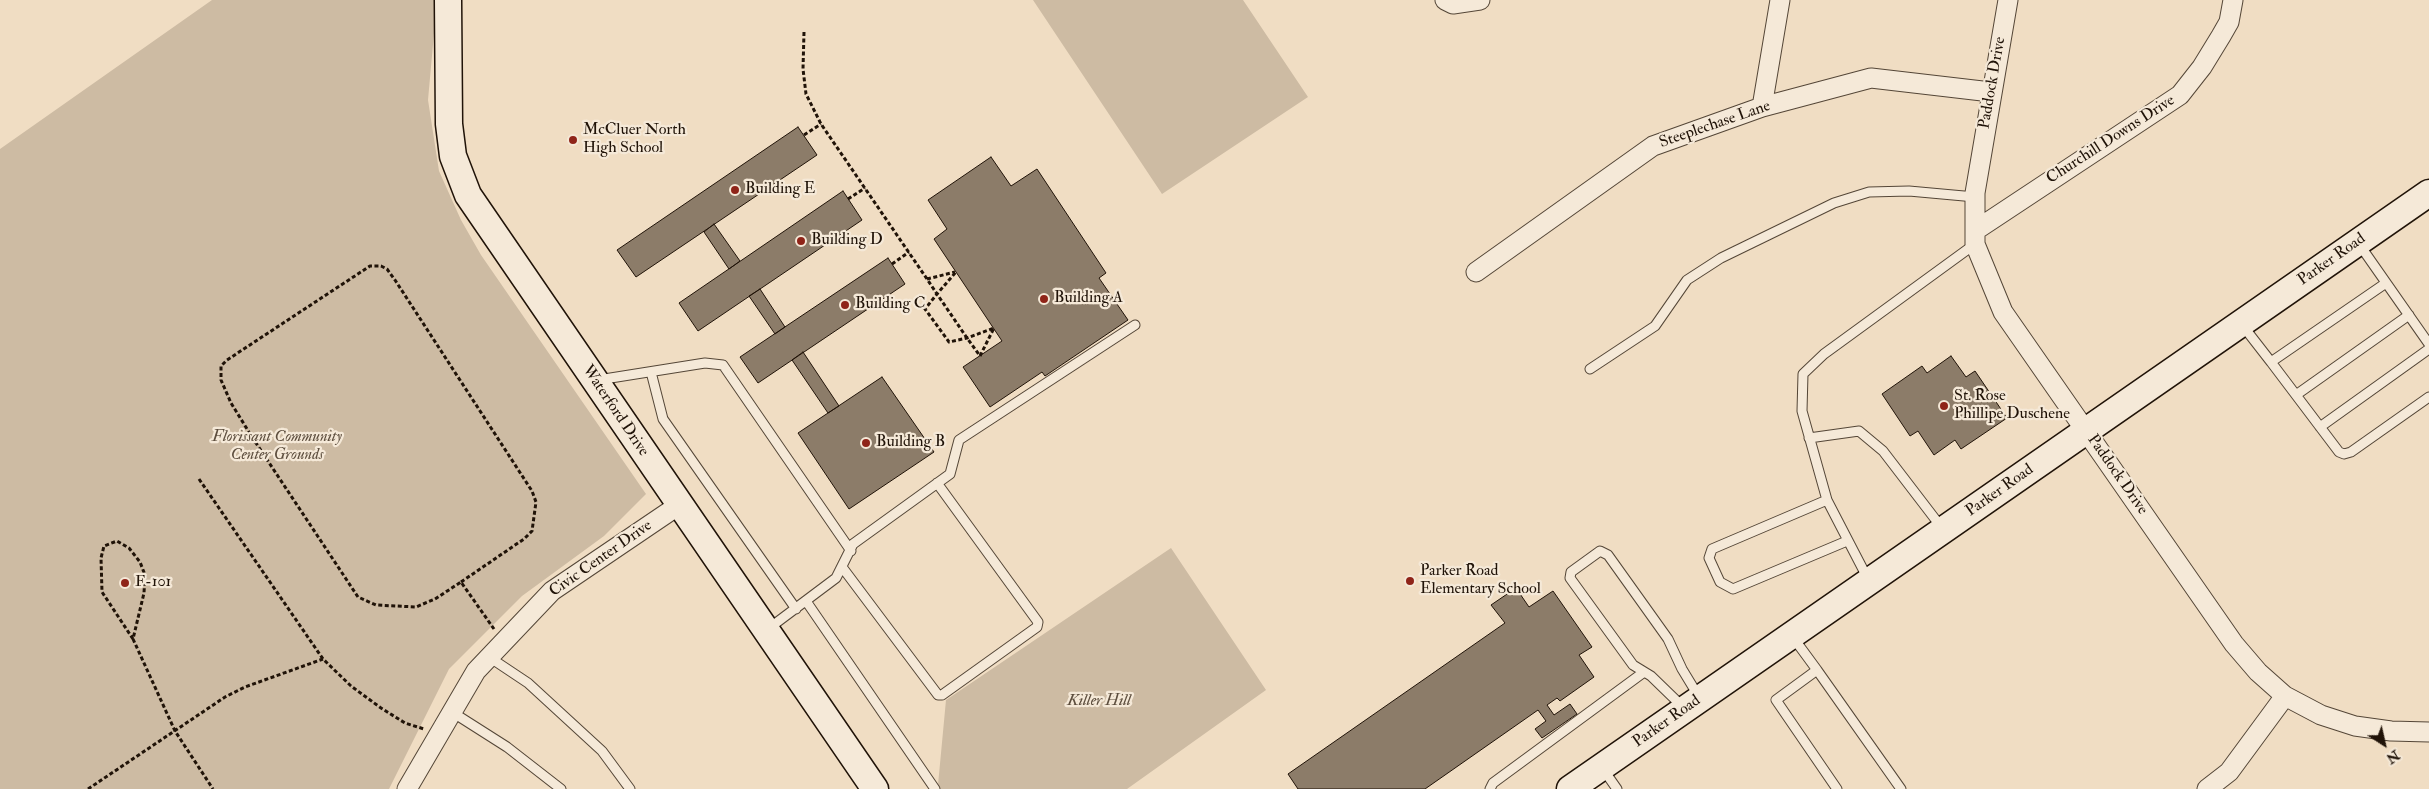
<!DOCTYPE html>
<html>
<head>
<meta charset="utf-8">
<style>
	body { margin:0 }
	#map { position:relative; width:2429px; height:789px; overflow:hidden; background:#f0ddc3; font-family:"IM FELL Double Pica",serif }
	canvas { display:block }
	.north { position:absolute; left:2359px; top:719px; width:50px; height:50px; -webkit-text-stroke:4px #f5e9d8; paint-order:stroke; rotate:145deg; font-size:14px; font-weight:700; line-height:20px; text-align:center; color:#201308 }
	.north::after { content:''; display:block; margin:auto; width:18px; height:22px; background:#201308; clip-path:polygon(50% 0,100% 100%,50% 72%,0 100%) }
</style>
</head>
<body>
<div id="map">
<canvas width="2429" height="789"></canvas>
<div class="north">N</div>
</div>
<script>
const g = document.querySelector('canvas').getContext('2d');
g.lineJoin = 'round';
function fillPath(path, color) { g.fillStyle = color; g.fill(path, 'evenodd'); }
const poly = rows => new Path2D(rows.map(r => 'M' + r).join(''));
function strokePath(path, color, width, dash) { g.strokeStyle = color; g.lineWidth = width; g.lineCap = dash ? 'butt' : 'round'; g.setLineDash(dash || []); g.stroke(path); }
function write(font, color, halo, rows, align = 'center') {
  g.font = font + ' "IM FELL Double Pica",serif'; g.lineWidth = 4.5; g.setLineDash([]); g.textBaseline = 'middle'; g.strokeStyle = halo; g.fillStyle = color; for (const [text, x, y, turn = 0] of rows) {
    g.save(); g.translate(x, y); g.rotate((+turn || 0) * Math.PI / 180); g.textAlign = isNaN(turn) ? turn : align; if (halo) g.strokeText(text, 0, 0); g.fillText(text, 0, 0); g.restore();
  }
}
const green = poly([
	[212,0,437,0,428,100,439,171,461,220,481,255,646,494,604,536,522,596,449,669,389,789,0,789,0,149],
	[1033,0,1243,0,1308,97,1162,194],
	[1171,548,1266,690,1127,789,940,789,938,785,946,700]
]);
const building = poly([
	[798,127,817,155,636,277,617,250,798,127],
	[991,157,1011,186,1037,169,1106,273,1099,278,1128,320,1045,376,1042,372,990,407,963,367,1002,341,934,239,947,229,928,200,991,157],
	[843,191,862,220,698,331,679,303,843,191],
	[714,224,740,261,729,269,704,232,714,224],
	[888,258,905,284,758,383,740,357,888,258],
	[760,289,785,327,775,334,749,296,760,289],
	[803,352,839,406,828,413,792,360,803,352],
	[1951,356,1966,377,1975,371,2007,418,1961,449,1955,440,1934,455,1918,431,1910,436,1882,394,1922,366,1927,373,1951,356],
	[882,377,934,452,849,509,798,433,882,377],
	[1516,588,1529,607,1553,591,1592,647,1579,655,1594,677,1560,701,1557,698,1547,705,1554,715,1570,704,1577,714,1542,738,1535,729,1546,721,1538,710,1425,789,1298,789,1288,774,1505,623,1491,605,1516,588]
]);
const path = poly([
	[804,32,803,69,806,94,821,124,927,279,937,294,967,338,980,356,994,328,967,338,949,342,925,309,937,294,956,272],
	[804,135,821,124],
	[848,199,865,188],
	[892,264,909,252],
	[927,279,955,272],
	[199,479,323,659,351,686,381,708,405,723,424,729],
	[461,582,524,539,532,531,536,502,532,491,395,280,387,269,381,266,370,266,227,360,221,366,221,380,231,403,252,437,358,597,376,605,416,607,435,599,461,582,494,629],
	[133,639,102,592,101,558,104,546,117,541,129,548,140,562,145,575,144,593,133,639,175,731,213,789],
	[88,789,225,697,245,687,323,659]
]);
const lane = poly([
	[2359,244,2429,344],
	[2243,326,2271,362,2386,283],
	[2271,362,2339,452,2344,454,2351,452,2429,397],
	[1590,369,1655,326,1687,280,1721,258,1834,203,1869,192,1909,191,1975,197],
	[651,372,663,419,796,609],
	[598,380,705,363,723,365,851,551],
	[2296,395,2409,315],
	[2320,427,2429,349],
	[1809,438,1859,431,1883,451,1942,528],
	[1827,500,1712,549,1709,558,1720,582,1733,589,1847,541],
	[842,567,938,695,942,695,1037,627,1038,622,937,483],
	[1868,579,1827,500,1802,411,1803,374,1824,354,1975,244],
	[806,601,935,789],
	[768,629,836,578,853,544,950,474,959,440,1135,325],
	[1792,636,1817,670],
	[489,657,528,683,602,751,630,789],
	[1684,708,1651,676,1633,665,1570,578,1571,572,1600,551,1608,555,1668,639,1682,669,1699,697],
	[452,712,507,747,561,789],
	[1603,769,1617,789],
	[1490,789,1493,783,1644,672],
	[1837,789,1776,700,1817,670,1901,789]
]);
const street = poly([
	[1445,0,1453,4,1480,0],
	[2008,0,1975,193,1975,244,2003,312,2234,644,2258,672,2285,696,2321,715,2355,726,2391,731,2429,732],
	[1762,107,1780,0],
	[1976,230,2180,95,2202,67,2221,36,2229,22,2233,0],
	[1476,272,1653,146,1762,107,1871,78,1991,92],
	[407,789,476,671,552,591,679,505],
	[2207,789,2229,772,2285,696]
]);
const secondary = poly([
	[448,0,449,124,453,156,468,195,875,789],
	[1570,789,2429,193]
]);
const markers = [
	[573,140,5,"#8f2418"],
	[735,190,5,"#8f2418"],
	[801,241,5,"#8f2418"],
	[1044,299,5,"#8f2418"],
	[845,305,5,"#8f2418"],
	[1944,406,5,"#8f2418"],
	[866,443,5,"#8f2418"],
	[1410,581,5,"#8f2418"],
	[125,583,5,"#8f2418"]
];
const streetNames = [
	["Paddock Drive",1993,83,-80],
	["Steeplechase Lane",1715,125,-19],
	["Churchill Downs Drive",2111,140,-33],
	["Parker Road",2332,260,-35],
	["Waterford Drive",615,411,56],
	["Paddock Drive",2117,475,55],
	["Parker Road",2000,491,-35],
	["Civic Center Drive",601,559,-35],
	["Parker Road",1667,722,-35]
];
const poiNames = [
	["McCluer North",583,131],
	["High School",583,149],
	["Building E",745,190],
	["Building D",811,241],
	["Building A",1054,299],
	["Building C",855,305],
	["St. Rose",1954,397],
	["Phillipe Duschene",1954,415],
	["Building B",876,443],
	["Parker Road",1420,572],
	["Elementary School",1420,590],
	["F-101",135,583]
];
const parkNames = [
	["Florissant Community",277,438],
	["Center Grounds",277,456],
	["Killer Hill",1099,702]
];
fillPath(green, '#cdbba3');
fillPath(building, '#8c7c69');
strokePath(building, '#201308', 1);
strokePath(lane, '#544637', 11);
strokePath(street, '#544637', 21);
strokePath(secondary, '#201308', 29);
strokePath(path, '#201308', 3, [4, 2.5]);
strokePath(lane, '#f5e9d8', 9);
strokePath(street, '#f5e9d8', 19);
strokePath(secondary, '#f5e9d8', 26);
for (const [x, y, r, color] of markers) { const dot = new Path2D(); dot.arc(x, y, r, 0, 2 * Math.PI); g.fillStyle = color; g.fill(dot); strokePath(dot, '#f5e9d8', 2); }
write('16px', '#201308', '#f5e9d8', streetNames);
write('16px', '#201308', '#f5e9d8', poiNames, 'left');
write('italic 16px', '#5d4e3e', '#f5e9d8', parkNames);
</script>
</body>
</html>
